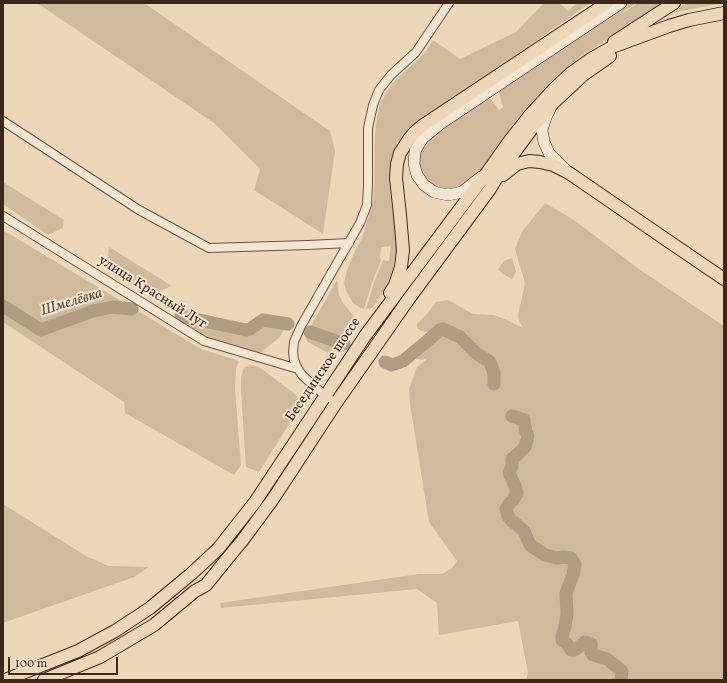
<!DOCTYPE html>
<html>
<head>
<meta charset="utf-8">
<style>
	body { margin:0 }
	#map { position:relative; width:727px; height:683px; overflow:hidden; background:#eed7b8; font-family:Vollkorn,serif }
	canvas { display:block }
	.frame { position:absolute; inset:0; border:4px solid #3c271a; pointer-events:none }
	.scale { position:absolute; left:8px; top:657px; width:110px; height:18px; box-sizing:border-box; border:2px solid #3c271a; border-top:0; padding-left:5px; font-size:12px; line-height:14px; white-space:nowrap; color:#3c271a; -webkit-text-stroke:3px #f4e5d1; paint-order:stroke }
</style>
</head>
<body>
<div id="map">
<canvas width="727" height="683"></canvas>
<div class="frame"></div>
<div class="scale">100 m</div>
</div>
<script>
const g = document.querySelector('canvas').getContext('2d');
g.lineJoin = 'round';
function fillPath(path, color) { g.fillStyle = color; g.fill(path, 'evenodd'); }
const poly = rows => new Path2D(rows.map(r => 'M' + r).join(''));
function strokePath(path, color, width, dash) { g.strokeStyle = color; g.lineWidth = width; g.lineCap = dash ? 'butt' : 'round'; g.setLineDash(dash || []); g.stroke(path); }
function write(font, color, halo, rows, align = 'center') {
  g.font = font + ' Vollkorn,serif'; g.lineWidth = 4; g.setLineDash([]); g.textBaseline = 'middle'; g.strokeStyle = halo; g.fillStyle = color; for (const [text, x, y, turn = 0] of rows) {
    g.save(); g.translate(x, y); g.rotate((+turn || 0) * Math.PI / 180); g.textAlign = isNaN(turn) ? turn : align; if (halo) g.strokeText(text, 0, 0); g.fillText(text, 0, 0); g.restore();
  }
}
const green = poly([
	[37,3,144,3,330,131,335,151,323,234,254,190,260,169,214,123],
	[544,3,559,3,563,6,568,11,577,3,590,3,520,52,422,118,413,125,399,141,394,151,391,162,389,172,390,193,396,235,396,253,393,268,389,279,381,296,372,308,366,309,374,283,383,260,389,261,391,246,381,247,380,258,381,260,372,283,364,309,362,309,353,303,346,291,344,283,347,270,354,253,362,238,374,199,375,136,377,117,381,102,392,84,425,53,433,40,460,59,516,32],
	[627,3,636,3,623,12,623,13,638,3,664,3,581,56,552,80,525,109,479,172,467,184,455,190,435,188,420,175,417,153,422,142,484,97,490,98,499,110,503,107,498,88],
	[688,3,724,3,671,13],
	[3,182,64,220,63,228,48,235,3,204],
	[545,203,574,220,639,269,724,326,724,680,526,680,528,673,518,621,439,635,437,603,417,589,221,608,220,603,419,574,442,574,452,568,457,561,429,522,410,404,409,389,417,367,428,358,422,360,418,359,415,357,416,355,432,340,431,334,428,332,421,331,417,328,417,324,427,314,436,302,448,300,473,314,494,315,507,320,523,328,519,321,518,315,525,283,515,249,522,232],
	[3,230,201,349,239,361,236,369,235,389,241,465,234,475,125,413,124,402,3,322],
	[109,247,172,286,159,291,141,290,107,266],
	[512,258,516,272,512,279,503,274,498,269,504,261],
	[337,280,339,295,343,303,359,323,323,373,320,371,320,368,328,353,308,342,306,339,308,331],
	[192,320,248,332,261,323,284,329,280,337,259,354,207,339,192,331],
	[250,365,259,367,295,394,298,399,298,410,259,472,246,467,241,392,241,378,243,370,245,367],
	[3,504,86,556,109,566,149,567,134,577,3,623]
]);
const river = poly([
	[3,306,41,330,93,311,113,307,132,309],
	[181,316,246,330,250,329,263,320,288,324],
	[310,332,344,344],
	[385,362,392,365,403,361,426,342,440,330,443,329,460,337,476,353,490,362,494,373,494,384],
	[512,416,524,420,526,432,528,436,525,447,519,453,512,459,512,466,509,473,515,486,517,493,513,500,509,504,506,509,508,516,512,521,515,523,524,531,530,545,545,555,557,558,563,557,571,558,575,564,573,575,566,593,567,614,565,627,562,636,562,640,567,644,571,650,575,650,585,642,591,644,591,652,593,655,607,659,622,671,621,680]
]);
const street = poly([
	[3,121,139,210,209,248,308,245,349,243],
	[3,216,204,341,298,369],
	[329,398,316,388,302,375,298,369,294,360,293,352,294,342,301,326,360,223,367,205,368,184,368,128,373,105,379,90,391,75,416,52,449,3]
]);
const secondary = poly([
	[550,109,546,117,542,130,544,142,549,153,566,170],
	[481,177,462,192,448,195,434,192,424,185,417,175,414,164,415,151,419,144,423,138,440,124,621,3]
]);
const primary = poly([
	[614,42,674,3],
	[503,175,517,164,529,161,540,162,553,165,569,173,674,245,724,279],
	[390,293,395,285,401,267,403,250,400,215,396,178,397,164,400,153,409,139,415,132,422,126,607,3],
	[5,680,78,651,115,631,150,608,191,574,218,549,255,502,365,336,489,170,508,143,530,115,554,89,570,74,591,59,612,47,669,26,689,20,724,13],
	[44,680,100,657,154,625,195,591,206,585,227,559,242,541,273,499,336,403,408,300,490,189,502,169,537,122,554,102,568,89,583,75,610,56]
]);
const streetNames = [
	["улица Красный Луг",152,293,32],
	["Бесединское шоссе",324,370,-56]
];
const waterNames = [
	["Шмелёвка",72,303,-17]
];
fillPath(green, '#d0b99d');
strokePath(river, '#b19b82', 13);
strokePath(street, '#685342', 10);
strokePath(secondary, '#3c271a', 12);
strokePath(primary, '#3c271a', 14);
strokePath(street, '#f4e5d1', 8);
strokePath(secondary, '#f4e5d1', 11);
strokePath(primary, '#eed7b8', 12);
write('14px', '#3c271a', '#f4e5d1', streetNames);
write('italic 15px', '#5f4a39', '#f4e5d1', waterNames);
</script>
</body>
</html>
